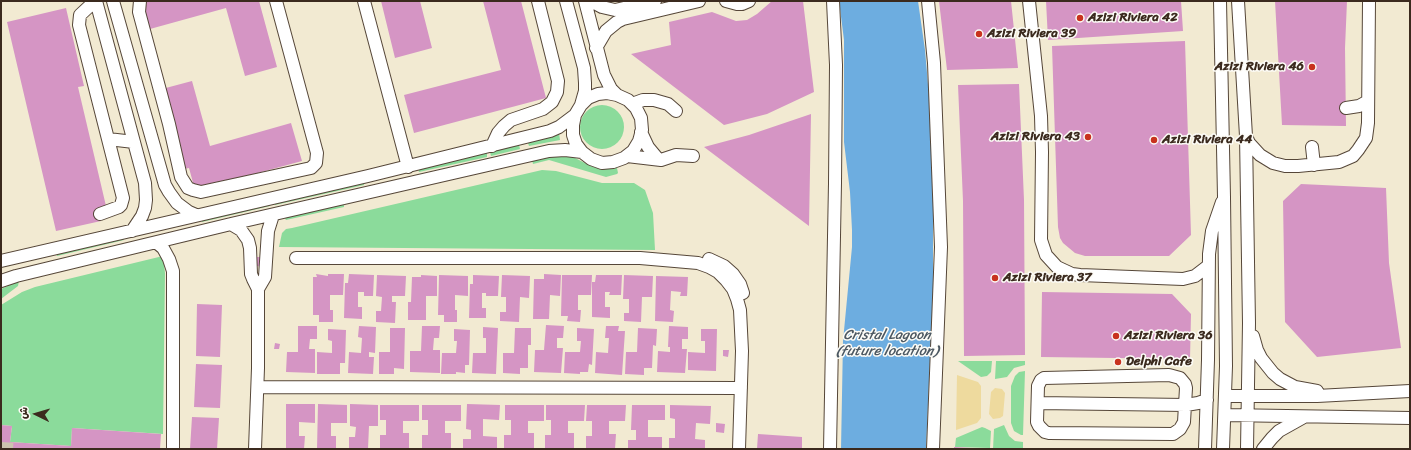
<!DOCTYPE html>
<html>
<head>
<meta charset="utf-8">
<style>
	body { margin:0 }
	#map { position:relative; width:1411px; height:450px; overflow:hidden; background:#f2ead2; font-family:Sriracha,"Playpen Sans Arabic",sans-serif }
	canvas { display:block }
	.frame { position:absolute; inset:0; border:2px solid #3b2a1e; pointer-events:none }
	.north { position:absolute; left:16px; top:394px; width:40px; height:40px; -webkit-text-stroke:3px #fdfcf7; paint-order:stroke; rotate:275deg; font-size:11px; font-weight:700; line-height:16px; text-align:center; color:#3b2a1e }
	.north::after { content:''; display:block; margin:auto; width:14px; height:18px; background:#3b2a1e; clip-path:polygon(50% 0,100% 100%,50% 72%,0 100%) }
</style>
</head>
<body>
<div id="map">
<canvas width="1411" height="450"></canvas>
<div class="frame"></div>
<div class="north">ش</div>
</div>
<script>
const g = document.querySelector('canvas').getContext('2d');
g.lineJoin = 'round';
function fillPath(path, color) { g.fillStyle = color; g.fill(path, 'evenodd'); }
const poly = rows => new Path2D(rows.map(r => 'M' + r).join(''));
function strokePath(path, color, width, dash) { g.strokeStyle = color; g.lineWidth = width; g.lineCap = dash ? 'butt' : 'round'; g.setLineDash(dash || []); g.stroke(path); }
function write(font, color, halo, rows, align = 'center') {
  g.font = font + ' Sriracha,sans-serif'; g.lineWidth = 3; g.setLineDash([]); g.textBaseline = 'middle'; g.strokeStyle = halo; g.fillStyle = color; for (const [text, x, y, turn = 0] of rows) {
    g.save(); g.translate(x, y); g.rotate((+turn || 0) * Math.PI / 180); g.textAlign = isNaN(turn) ? turn : align; if (halo) g.strokeText(text, 0, 0); g.fillText(text, 0, 0); g.restore();
  }
}
const green = poly([
	'580 127a22 22 0 1 1 44 0a22 22 0 1 1-44 0Z',
	[559,133,560,140,529,146,528,143],
	[519,145,520,149,491,156,490,152],
	[487,153,487,157,419,172,418,168],
	[549,156,571,156,593,167,606,169,617,168,618,173,617,174,606,177,549,160,533,164,532,160],
	[542,170,556,171,602,183,634,183,645,190,653,213,655,250,279,247,282,233,286,229,292,228],
	[364,181,364,185,275,205,274,202],
	[269,202,270,206,202,222,201,218],
	[344,203,344,207,286,220,284,217],
	[123,236,124,240,57,256,56,252],
	[163,256,165,273,163,434,72,428,71,446,10,442,12,426,1,425,1,305,22,292,35,287],
	[19,281,18,286,1,299,1,289],
	[958,361,992,361,991,372,987,376,981,377],
	[996,361,1025,361,1025,365,1014,368,1007,377,995,379],
	[1025,371,1023,435,1021,435,1014,431,1011,423,1011,386,1015,376,1019,372],
	[1004,425,1009,436,1015,441,1023,442,1023,449,993,449,994,429],
	[982,427,985,428,991,431,990,448,955,447,956,438]
]);
const sand = poly([
	[957,375,978,382,981,386,981,418,977,423,956,430],
	[995,388,1002,389,1005,393,1003,416,1000,418,993,419,989,414,991,392]
]);
const water = poly([
	[839,1,918,1,925,50,929,96,933,189,933,294,926,449,841,449,843,341,852,247,852,230,850,192,844,142,844,40]
]);
const building = poly([
	[142,1,259,1,277,67,245,76,226,8,150,29],
	[381,1,420,1,432,48,395,58],
	[483,1,521,1,546,98,414,133,404,95,501,70],
	[772,1,803,1,814,92,767,114,724,125,631,54,671,45,669,22,712,12,736,21,747,20,757,14],
	[939,1,1011,1,1018,68,947,70],
	[1046,1,1181,1,1183,31,1048,40],
	[1275,1,1347,1,1345,48,1346,126,1282,125],
	[66,8,84,86,78,87,106,206,98,208,101,221,56,231,7,22],
	[1185,41,1191,235,1169,256,1085,256,1075,253,1063,243,1060,238,1058,227,1052,46],
	[192,81,210,146,291,123,302,161,195,190,189,168,184,169,162,89],
	[1019,84,1024,200,1025,355,964,356,963,201,958,85],
	[811,114,809,226,704,147,749,135],
	[1301,184,1386,188,1389,263,1401,348,1317,357,1285,322,1283,201],
	[257,257,264,257,263,267,257,266],
	[316,274,328,276,328,274,344,274,343,295,330,295,330,310,333,310,333,322,319,322,319,315,313,315,313,277,317,277],
	[349,274,374,275,373,296,364,296,364,292,358,292,358,307,362,307,362,319,344,318,345,283,348,283],
	[544,274,561,275,560,296,550,295,549,319,533,319,534,279,544,279],
	[377,275,406,276,405,296,392,296,392,302,396,302,395,323,376,322,376,311,381,311,382,297,376,296],
	[421,275,437,276,437,296,426,296,426,320,408,320,408,302,411,302,412,277,421,277],
	[439,275,468,276,468,296,455,295,455,310,457,310,457,322,444,322,444,315,438,315],
	[473,275,499,276,498,296,486,296,486,293,482,293,482,308,486,308,486,318,469,318,470,284,473,284],
	[502,275,530,276,529,298,520,297,519,322,500,321,500,312,506,312,506,297,501,297],
	[562,275,592,275,591,295,578,295,578,310,581,310,580,322,567,321,568,316,561,316],
	[596,275,622,275,621,295,609,295,610,292,605,292,605,307,610,307,610,318,592,317,592,282,595,282],
	[624,275,653,276,652,297,642,297,641,322,624,321,624,313,629,313,629,299,623,299],
	[656,276,688,277,687,296,680,296,681,292,671,291,670,310,674,311,673,322,655,321],
	[1042,292,1172,294,1191,314,1190,359,1041,357],
	[197,304,222,305,220,357,196,356],
	[546,325,564,326,563,338,557,338,557,348,563,348,561,373,534,372,535,350,544,350],
	[298,326,317,326,317,339,310,339,309,349,315,349,315,373,286,372,287,352,298,352],
	[359,326,376,327,375,353,369,352,369,357,374,357,373,374,348,373,349,352,361,353,362,338,358,337],
	[422,326,440,326,439,338,434,338,433,350,440,350,440,373,410,372,410,351,421,351],
	[606,326,619,326,618,331,625,331,622,375,595,373,596,352,608,353,609,338,605,338],
	[669,326,688,327,688,339,682,339,682,349,687,349,685,373,657,372,658,351,670,352,670,347,668,347],
	[483,327,498,328,496,374,472,373,473,353,486,353,486,338,483,338],
	[390,328,405,328,404,369,394,368,394,374,379,374,379,352,390,352],
	[515,328,531,328,531,345,528,345,528,368,520,368,520,374,503,373,503,353,514,353],
	[577,328,594,329,592,365,589,364,588,372,580,372,580,374,564,373,565,352,580,352,581,341,577,341],
	[638,328,657,329,656,346,653,345,652,368,644,368,644,375,625,374,626,352,637,352],
	[328,329,346,330,345,363,340,363,340,374,317,374,317,352,332,353,332,341,328,340],
	[454,329,470,330,469,365,465,365,465,373,456,372,456,374,441,374,442,353,456,353,457,341,454,341],
	[701,329,717,329,716,371,688,370,688,352,705,353,705,341,701,341],
	[275,343,280,344,279,349,274,349],
	[723,350,729,350,728,357,723,356],
	[196,364,222,365,220,408,194,407],
	[286,404,315,404,315,423,299,422,299,436,305,436,304,449,286,449],
	[318,404,347,405,347,423,331,423,331,436,336,436,336,449,317,449],
	[350,404,378,405,378,426,369,426,368,449,349,449,349,437,355,437,356,427,350,426],
	[467,404,500,405,499,420,483,419,483,436,497,437,497,449,463,449,463,439,471,439,471,430,466,429],
	[380,405,419,405,419,421,403,421,403,433,409,433,409,449,380,449,380,435,386,435,386,420,380,420],
	[422,405,461,405,461,421,445,421,445,433,451,433,451,449,422,449,422,435,428,435,428,420,422,420],
	[505,405,544,405,544,421,528,421,528,433,534,433,534,449,504,449,504,435,511,435,511,420,505,420],
	[546,405,585,405,584,421,568,421,568,433,574,433,574,449,545,449,545,435,551,435,551,420,546,420],
	[587,405,626,405,625,421,609,421,609,434,616,434,615,449,586,449,586,436,592,436,592,421,586,421],
	[632,405,665,405,665,420,648,420,648,437,662,437,662,449,628,449,628,440,636,440,636,430,631,430],
	[670,405,711,406,710,424,696,423,695,439,705,440,705,449,669,449,669,438,675,438,675,419,670,418],
	[192,417,219,418,217,449,190,449],
	[716,423,725,424,724,433,716,432],
	[1,425,12,426,10,442,71,446,72,428,161,434,160,449,1,449],
	[758,434,802,437,802,449,757,449],
	[954,447,972,448,972,449,954,449]
]);
const minorTunnel = poly([
	[1,448,16,449]
]);
const minor = poly([
	[95,1,80,15,79,25,123,198,121,205,119,207,100,214],
	[96,1,145,183,146,200,145,208,142,216,132,231],
	[113,1,165,185,169,192,177,203,189,212,196,215],
	[140,1,139,12,169,124,181,177,188,188,193,190,201,192,311,168,316,163,317,153,276,1],
	[364,1,408,167],
	[585,1,604,75,611,89,617,95],
	[591,1,602,7,615,10,655,1],
	[726,1,737,4,742,4,749,1],
	[928,1,934,63,941,247,933,449],
	[1029,1,1041,116,1042,152,1041,240,1046,255,1057,267,1072,274,1080,275,1183,279,1195,276,1208,266],
	[1220,1,1224,197,1226,366,1223,449],
	[1238,1,1246,136,1249,323,1247,449],
	[596,48,606,31,617,22,623,19,699,1],
	[632,104,643,100,654,100,668,104,676,111],
	[1346,108,1359,106,1368,101],
	[575,115,573,125,573,135,576,144,582,152,591,159,602,163,613,162,624,158,633,151,639,141,642,130,641,118,636,108,628,100,617,95,607,93,598,94,588,98,581,105],
	[641,132,648,147,658,159],
	[1246,136,1249,143,1260,155,1273,163,1285,166,1298,166,1339,162,1353,156,1358,150,1366,138,1368,123,1369,1],
	[108,139,134,142],
	[492,146,498,133,504,126,511,120,543,109,552,102,557,92,558,81,538,1],
	[1312,147,1314,165],
	[627,156,661,160,676,155,693,156],
	[231,224,241,230,248,240,250,248,251,274,253,279,258,289,258,368,255,449],
	[157,243,163,248,169,259,173,271,173,449],
	[296,258,640,258,698,263,709,267,718,272,726,280,733,289,737,299,740,310,742,351,739,449],
	[709,259,724,266,733,274,740,284,743,293],
	[1,261,368,176,550,131,559,127,575,115,581,105,585,91,585,83,584,68,566,1],
	[1,281,16,276,231,224,549,151,565,150,582,152],
	[258,289,265,277,268,231,273,215],
	[1253,336,1257,350,1261,358,1273,373,1280,379,1295,387,1317,391],
	[1169,375,1180,378,1185,384,1186,388,1184,422,1180,429,1173,434,1049,433,1045,432,1039,426,1037,422,1038,386,1041,380,1044,378,1169,375],
	[258,387,741,388],
	[1225,396,1317,396,1410,391],
	[1038,403,1186,405,1198,403,1207,400],
	[1225,415,1410,418],
	[830,449,835,183,836,65,833,1],
	[1205,449,1208,360,1209,254,1212,231,1222,202],
	[1263,449,1272,438,1279,431,1304,417]
]);
const markers = [
	[1080,18,4,"#c8321e"],
	[979,34,4,"#c8321e"],
	[1312,67,4,"#c8321e"],
	[1088,137,4,"#c8321e"],
	[1154,140,4,"#c8321e"],
	[995,278,4,"#c8321e"],
	[1116,336,4,"#c8321e"],
	[1118,362,4,"#c8321e"]
];
const poiNames = [
	["Azizi Riviera 42",1088,18],
	["Azizi Riviera 39",987,34],
	["Azizi Riviera 46",1304,67,"right"],
	["Azizi Riviera 43",1080,137,"right"],
	["Azizi Riviera 44",1162,140],
	["Azizi Riviera 37",1003,278],
	["Azizi Riviera 36",1124,336],
	["Delphi Cafe",1126,362]
];
const waterNames = [
	["Cristal Lagoon",887,335],
	["(future location)",887,351]
];
fillPath(green, '#8bdb9b');
fillPath(sand, '#eeda9e');
fillPath(water, '#6dade0');
fillPath(building, '#d595c4');
strokePath(minorTunnel, '#cdc4ae', 12, [12, 6]);
strokePath(minor, '#564739', 14);
strokePath(minor, '#fff', 12);
for (const [x, y, r, color] of markers) { const dot = new Path2D(); dot.arc(x, y, r, 0, 2 * Math.PI); g.fillStyle = color; g.fill(dot); strokePath(dot, '#fdfcf7', 1.5); }
write('bold 13px', '#3b2a1e', '#fdfcf7', poiNames, 'left');
write('italic 14px', '#4c5862', '#fdfcf7', waterNames);
</script>
</body>
</html>
